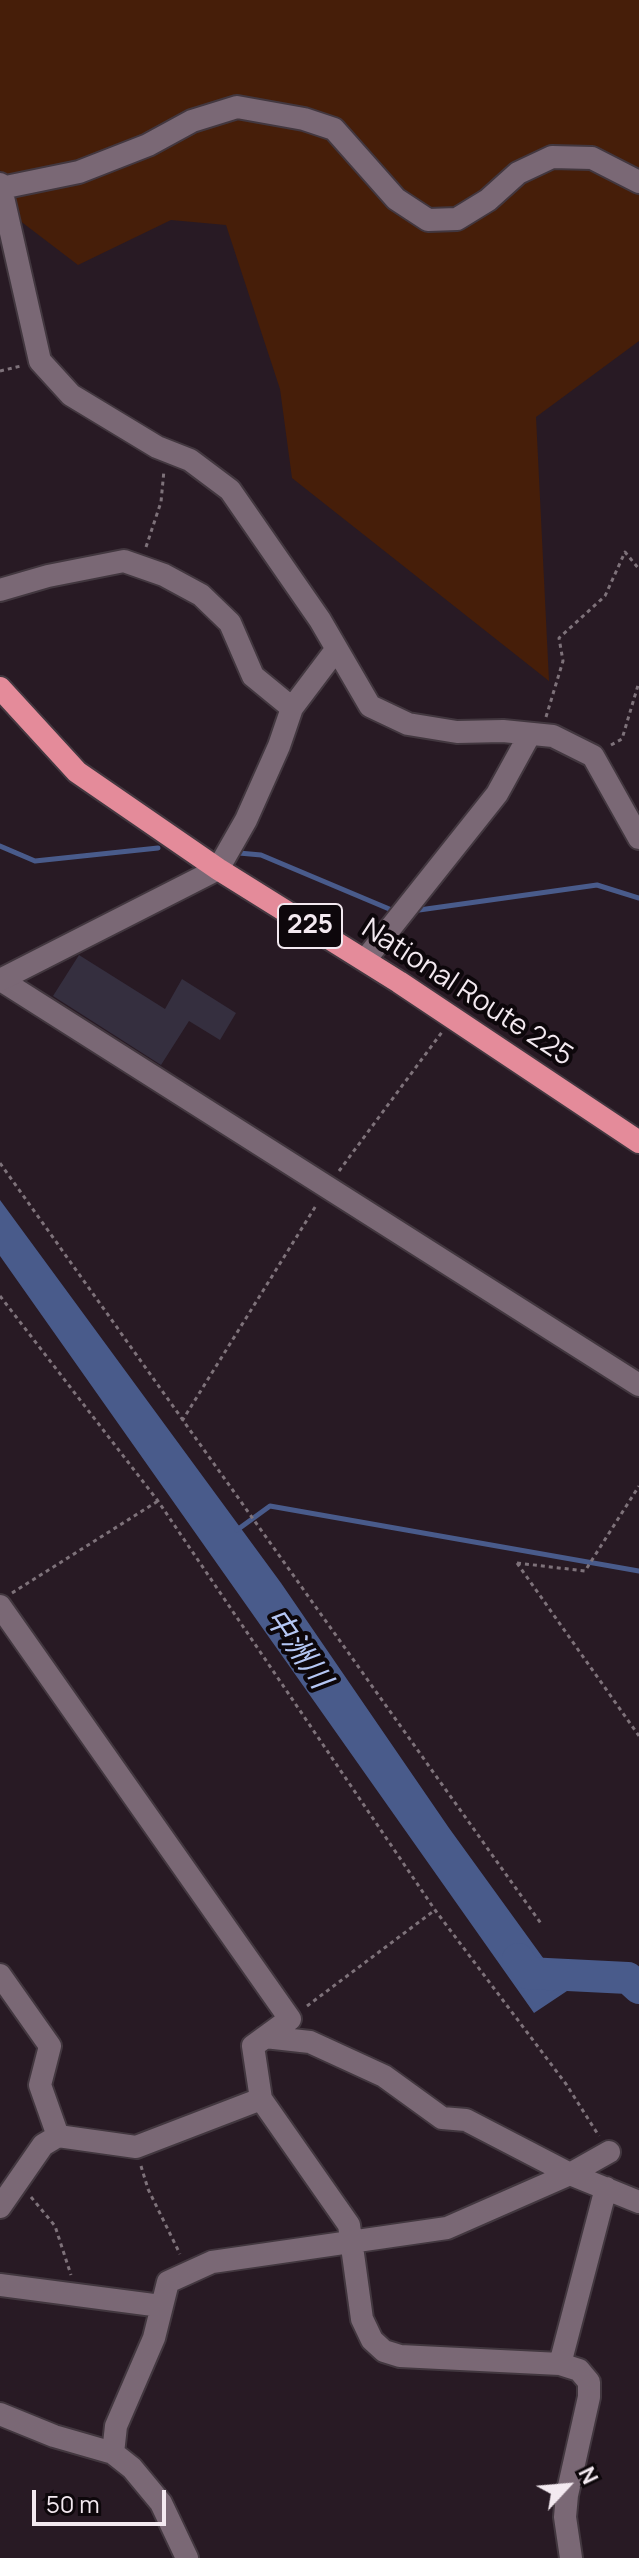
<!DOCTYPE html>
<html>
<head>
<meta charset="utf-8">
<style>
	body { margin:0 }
	#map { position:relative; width:639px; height:2558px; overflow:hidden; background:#281a24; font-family:Manrope,sans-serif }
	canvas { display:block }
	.north { position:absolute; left:527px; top:2446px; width:80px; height:80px; -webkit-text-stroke:6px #0d070b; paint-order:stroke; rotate:64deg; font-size:22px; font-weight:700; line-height:32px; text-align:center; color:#f3e9f0 }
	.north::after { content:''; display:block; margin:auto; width:28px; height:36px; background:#f3e9f0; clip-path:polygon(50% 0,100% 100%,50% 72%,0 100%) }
	.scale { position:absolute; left:32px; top:2490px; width:134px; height:36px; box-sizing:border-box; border:4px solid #f3e9f0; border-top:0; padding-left:10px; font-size:24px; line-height:28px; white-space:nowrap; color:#f3e9f0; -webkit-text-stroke:6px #0d070b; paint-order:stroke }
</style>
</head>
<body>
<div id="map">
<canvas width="639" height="2558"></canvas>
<div class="north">N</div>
<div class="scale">50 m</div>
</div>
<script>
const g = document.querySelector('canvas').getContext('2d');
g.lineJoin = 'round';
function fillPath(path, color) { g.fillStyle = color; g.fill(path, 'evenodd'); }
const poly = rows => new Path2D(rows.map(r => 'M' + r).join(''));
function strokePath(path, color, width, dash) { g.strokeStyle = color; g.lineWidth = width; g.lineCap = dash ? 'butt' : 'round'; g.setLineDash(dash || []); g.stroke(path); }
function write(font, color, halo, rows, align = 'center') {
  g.font = font + ' Manrope,"Noto Sans JP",sans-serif'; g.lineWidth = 8; g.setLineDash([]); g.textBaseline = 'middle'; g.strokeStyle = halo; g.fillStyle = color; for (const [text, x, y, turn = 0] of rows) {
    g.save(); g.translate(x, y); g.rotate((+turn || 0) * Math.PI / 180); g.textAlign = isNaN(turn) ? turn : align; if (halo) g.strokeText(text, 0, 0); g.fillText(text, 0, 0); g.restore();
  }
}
const green = poly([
	[0,0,639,0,639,341,536,417,549,681,292,478,280,389,226,225,171,220,78,265,19,220,0,170]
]);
const water = poly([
	[0,1200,281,1583,449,1828,567,1991,534,2013,0,1256]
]);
const stream = poly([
	[0,846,35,861,158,848],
	[239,853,261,855,394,911],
	[412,911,597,885,639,898],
	[237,1530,270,1506,639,1571]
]);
const river = poly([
	[518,1959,527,1973,628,1978,639,1988]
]);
const building = poly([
	[79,955,165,1009,182,979,236,1013,220,1040,189,1021,161,1065,53,996]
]);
const path = poly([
	[0,371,21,366],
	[146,547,161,502,164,470],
	[546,717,563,661,559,638,605,596,625,552,639,569],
	[611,745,622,739,639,682],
	[0,1163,542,1925],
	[339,1171,442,1032],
	[0,1296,158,1501,435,1910,566,2084,599,2136],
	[182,1421,317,1204],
	[517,1563,639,1736],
	[517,1563,585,1571,639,1486],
	[12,1593,158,1501],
	[307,2006,435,1910],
	[141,2166,148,2189,180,2254],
	[31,2197,55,2226,71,2275]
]);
const minor = poly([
	[0,184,40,361,71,395,157,447,190,460,230,490,320,620,370,706,408,724,457,732,503,731,553,736,593,756,639,838],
	[1,188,79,172,148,145,192,121,237,107,304,119,334,129,396,199,428,220,457,219,488,200,518,173,552,157,592,158,639,182],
	[0,590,48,576,124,561,164,575,201,595,230,623,253,676,292,708],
	[218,869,246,820,279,746,292,708,335,651],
	[365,960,497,794,530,734],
	[1,980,639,1385],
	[0,1606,290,2019,253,2046,261,2099,136,2147,58,2136,43,2145,0,2207],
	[0,1975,50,2046,40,2085,58,2136],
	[265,2037,310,2042,384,2076,442,2118,466,2120,570,2174,639,2202],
	[261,2099,349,2225,362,2319,372,2340,384,2351,400,2356,560,2364,579,2370,589,2382,589,2397,567,2495,565,2517,571,2558],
	[0,2285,161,2306],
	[560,2364,606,2188],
	[0,2414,54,2436,113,2453],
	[187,2558,161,2503,132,2468,113,2453,116,2426,154,2338,168,2282,212,2262,447,2228,570,2174,609,2152]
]);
const tertiary = poly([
	[0,980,218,869]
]);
const trunk = poly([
	[0,688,77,772,218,869,399,982,639,1142]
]);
const shields = [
	[310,926,64]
];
const shieldNames = [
	["225",310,926]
];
const streetNames = [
	["National Route 225",467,993,33]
];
const waterNames = [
	["中洲川",297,1649,55]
];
fillPath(green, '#461e09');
fillPath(water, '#495b8b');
strokePath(stream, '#495b8b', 5);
strokePath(river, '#495b8b', 32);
fillPath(building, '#352f3f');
strokePath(minor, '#42373f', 26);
strokePath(tertiary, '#42373f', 26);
strokePath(trunk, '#42373f', 26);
strokePath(path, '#7e727a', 3, [4, 4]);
strokePath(minor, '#7a6875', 22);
strokePath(tertiary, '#7a6875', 22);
strokePath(trunk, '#e48b9a', 22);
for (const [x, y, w] of shields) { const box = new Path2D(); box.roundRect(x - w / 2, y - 22, w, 44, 6); g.fillStyle = '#0d070b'; g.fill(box); strokePath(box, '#f3e9f0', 2); }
write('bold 26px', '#f3e9f0', null, shieldNames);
write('28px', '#f3e9f0', '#0d070b', streetNames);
write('italic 30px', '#b5c7f4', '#0d070b', waterNames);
</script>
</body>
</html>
